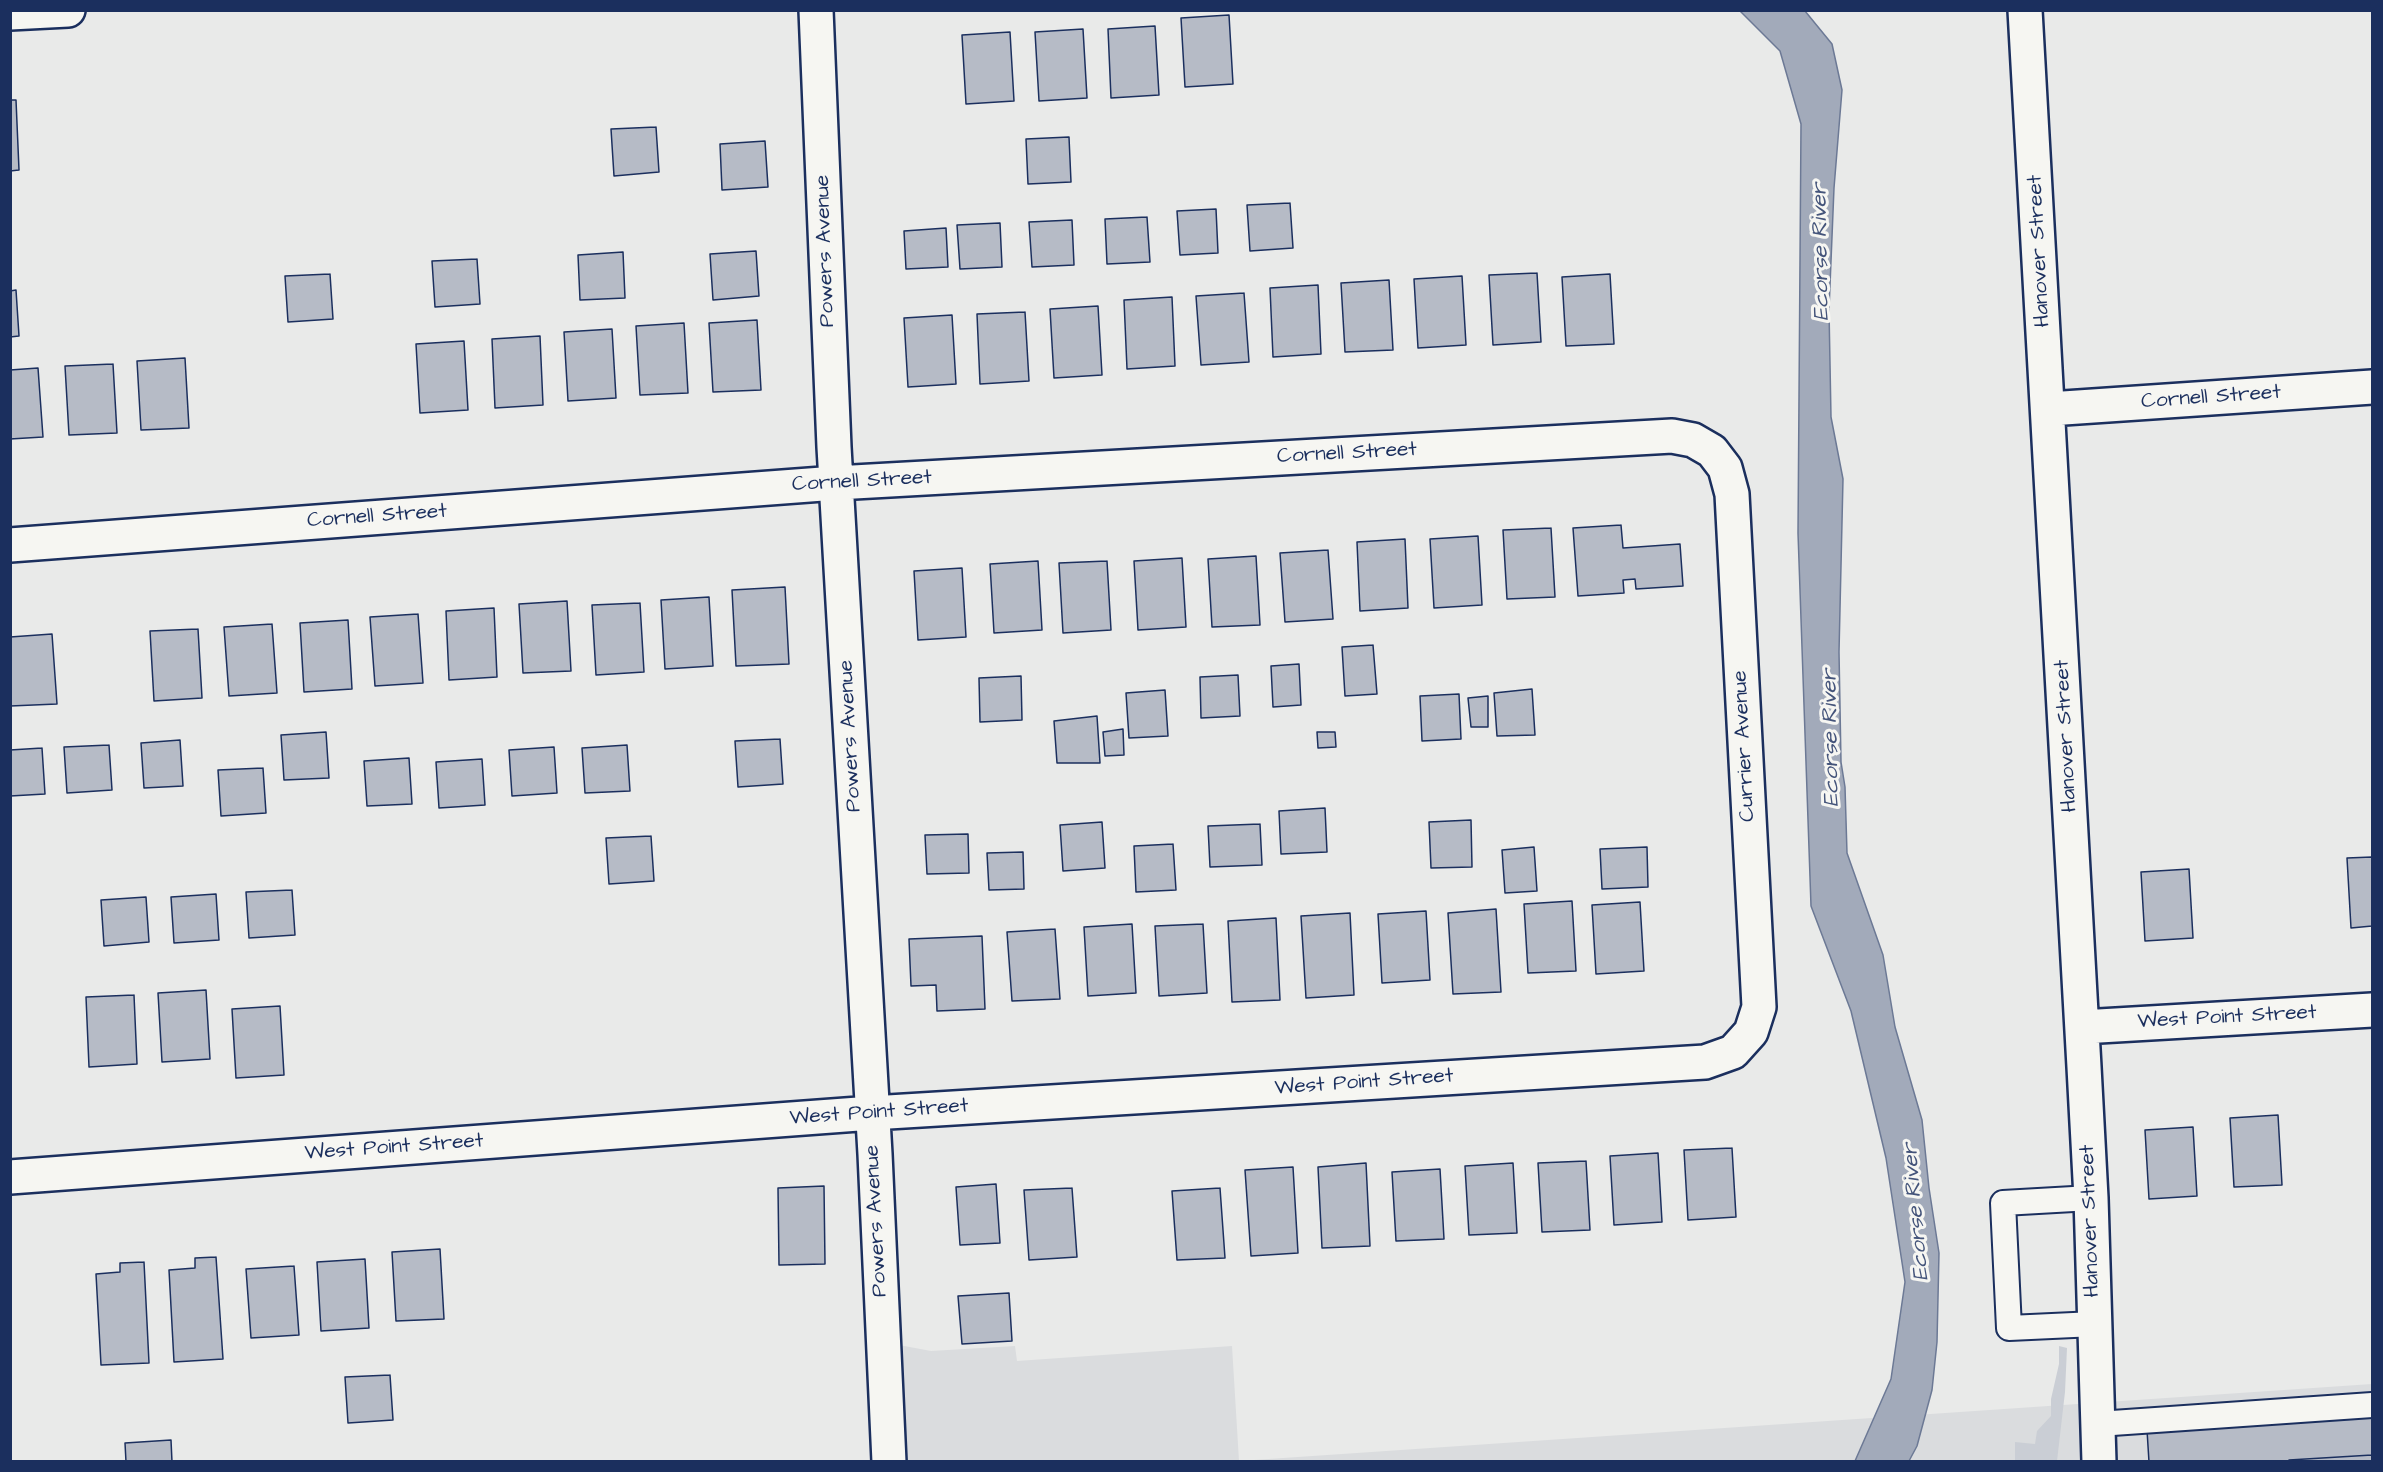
<!DOCTYPE html>
<html>
<head>
<meta charset="utf-8">
<style>
	body { margin:0 }
	#map { position:relative; width:2383px; height:1472px; overflow:hidden; background:#e9eae9; font-family:"Architects Daughter",sans-serif }
	canvas { display:block }
	.frame { position:absolute; inset:0; border:12px solid #1b2f5e; pointer-events:none }
</style>
</head>
<body>
<div id="map">
<canvas width="2383" height="1472"></canvas>
<div class="frame"></div>
</div>
<script>
const g = document.querySelector('canvas').getContext('2d');
g.lineJoin = 'round';
function fillPath(path, color) { g.fillStyle = color; g.fill(path, 'evenodd'); }
const poly = rows => new Path2D(rows.map(r => 'M' + r).join(''));
function strokePath(path, color, width, dash) { g.strokeStyle = color; g.lineWidth = width; g.lineCap = dash ? 'butt' : 'round'; g.setLineDash(dash || []); g.stroke(path); }
function write(font, color, halo, rows, align = 'center') {
  g.font = font + ' "Architects Daughter",sans-serif'; g.lineWidth = 6; g.setLineDash([]); g.textBaseline = 'middle'; g.strokeStyle = halo; g.fillStyle = color; for (const [text, x, y, turn = 0] of rows) {
    g.save(); g.translate(x, y); g.rotate((+turn || 0) * Math.PI / 180); g.textAlign = isNaN(turn) ? turn : align; if (halo) g.strokeText(text, 0, 0); g.fillText(text, 0, 0); g.restore();
  }
}
const built = poly([
	[883,1342,931,1351,1015,1346,1017,1361,1232,1346,1239,1461,2372,1384,2372,1461,889,1461]
]);
const green = poly([
	[2059,1346,2067,1348,2065,1392,2057,1461,2015,1461,2015,1442,2035,1444,2037,1431,2051,1416,2051,1399,2059,1364]
]);
const water = poly([
	[1740,11,1805,11,1832,44,1842,90,1834,188,1829,310,1831,417,1843,479,1839,652,1841,762,1845,787,1847,853,1883,955,1895,1027,1922,1120,1929,1188,1939,1253,1937,1342,1932,1390,1917,1446,1909,1461,1855,1461,1891,1379,1905,1282,1886,1158,1851,1011,1811,906,1798,533,1801,124,1780,51,1740,11]
]);
const building = poly([
	[1229,15,1233,84,1185,87,1181,18,1229,15],
	[1155,26,1159,95,1111,98,1108,29,1155,26],
	[1083,29,1087,98,1039,101,1035,32,1083,29],
	[1010,32,1014,101,966,104,962,35,1010,32],
	[10,100,16,100,19,170,10,171,10,100],
	[656,127,659,172,614,176,611,129,656,127],
	[1069,137,1071,182,1028,184,1026,139,1069,137],
	[765,141,768,187,722,190,720,144,765,141],
	[1290,203,1293,248,1250,251,1247,205,1290,203],
	[1216,209,1218,253,1180,255,1177,211,1216,209],
	[1147,217,1150,262,1107,264,1105,219,1147,217],
	[1072,220,1074,265,1032,267,1029,222,1072,220],
	[1000,223,1002,267,960,269,957,225,1000,223],
	[946,228,948,267,906,269,904,231,946,228],
	[756,251,759,296,713,300,710,254,756,251],
	[623,252,625,298,580,300,578,255,623,252],
	[477,259,480,304,435,307,432,261,477,259],
	[1537,273,1541,342,1493,345,1489,275,1537,273],
	[330,274,333,319,288,322,285,276,330,274],
	[1610,274,1614,344,1566,346,1562,277,1610,274],
	[1462,276,1466,345,1418,348,1414,279,1462,276],
	[1389,280,1393,350,1345,352,1341,283,1389,280],
	[1318,285,1321,354,1273,357,1270,288,1318,285],
	[16,290,19,336,10,337,10,291,16,290],
	[1244,293,1249,362,1201,365,1196,296,1244,293],
	[1172,297,1175,366,1127,369,1124,300,1172,297],
	[1098,306,1102,375,1054,378,1050,309,1098,306],
	[1025,312,1029,381,980,384,977,314,1025,312],
	[952,315,956,384,908,387,904,318,952,315],
	[757,320,761,390,713,392,709,323,757,320],
	[684,323,688,393,640,395,636,326,684,323],
	[612,329,616,398,568,401,564,332,612,329],
	[540,336,543,405,495,408,492,339,540,336],
	[464,341,468,410,420,413,416,344,464,341],
	[185,358,189,428,141,430,137,361,185,358],
	[113,364,117,433,69,435,65,366,113,364],
	[38,368,43,437,10,439,10,370,38,368],
	[1621,525,1623,548,1680,544,1683,586,1636,589,1635,579,1623,580,1624,593,1578,596,1573,528,1621,525],
	[1551,528,1555,597,1507,599,1503,530,1551,528],
	[1478,536,1482,605,1434,608,1430,539,1478,536],
	[1405,539,1408,608,1360,611,1357,542,1405,539],
	[1328,550,1333,619,1285,622,1280,553,1328,550],
	[1256,556,1260,625,1212,627,1208,559,1256,556],
	[1182,558,1186,627,1138,630,1134,561,1182,558],
	[1038,561,1042,630,994,633,990,564,1038,561],
	[1107,561,1111,630,1063,633,1059,563,1107,561],
	[962,568,966,637,918,640,914,571,962,568],
	[785,587,789,664,736,666,732,590,785,587],
	[709,597,713,666,665,669,661,600,709,597],
	[567,601,571,671,523,673,519,604,567,601],
	[640,603,644,672,596,675,592,605,640,603],
	[494,608,497,677,449,680,446,611,494,608],
	[418,614,423,683,375,686,370,617,418,614],
	[348,620,352,689,304,692,300,623,348,620],
	[272,624,277,693,229,696,224,627,272,624],
	[198,629,202,698,154,701,150,631,198,629],
	[52,634,57,704,10,706,10,637,52,634],
	[1373,645,1377,694,1345,696,1342,647,1373,645],
	[1299,664,1301,705,1273,707,1271,666,1299,664],
	[1238,675,1240,716,1201,718,1200,677,1238,675],
	[1021,676,1022,720,980,722,979,678,1021,676],
	[1532,689,1535,735,1497,736,1494,693,1532,689],
	[1165,690,1168,736,1129,738,1126,693,1165,690],
	[1459,694,1461,739,1422,741,1420,696,1459,694],
	[1488,696,1488,727,1471,727,1468,698,1488,696],
	[1097,716,1100,763,1057,763,1054,721,1097,716],
	[1123,729,1124,755,1105,756,1103,732,1123,729],
	[326,732,329,778,284,780,281,735,326,732],
	[1317,732,1335,732,1336,747,1318,748,1317,732],
	[780,739,783,784,738,787,735,741,780,739],
	[180,740,183,786,144,788,141,743,180,740],
	[109,745,112,790,67,793,64,747,109,745],
	[627,745,630,791,585,793,582,748,627,745],
	[554,747,557,793,512,796,509,750,554,747],
	[42,748,45,794,10,796,10,750,42,748],
	[409,758,412,804,367,806,364,761,409,758],
	[482,759,485,805,439,808,436,762,482,759],
	[263,768,266,813,221,816,218,770,263,768],
	[1325,808,1327,852,1281,854,1279,811,1325,808],
	[1471,820,1472,867,1431,868,1429,822,1471,820],
	[1102,822,1105,868,1063,871,1060,825,1102,822],
	[1260,824,1262,865,1210,867,1208,826,1260,824],
	[968,834,969,873,927,874,925,835,968,834],
	[651,836,654,881,609,884,606,838,651,836],
	[1173,844,1176,890,1136,892,1134,846,1173,844],
	[1534,847,1537,891,1505,893,1502,850,1534,847],
	[1647,847,1648,887,1602,889,1600,849,1647,847],
	[1023,852,1024,889,989,890,987,853,1023,852],
	[2372,857,2372,926,2351,928,2347,858,2372,857],
	[2189,869,2193,938,2145,941,2141,872,2189,869],
	[292,890,295,935,249,938,246,892,292,890],
	[216,894,219,940,174,943,171,897,216,894],
	[146,897,149,942,104,946,101,900,146,897],
	[1572,901,1576,971,1528,973,1524,904,1572,901],
	[1640,902,1644,971,1596,974,1592,905,1640,902],
	[1496,909,1501,992,1453,994,1448,913,1496,909],
	[1426,911,1430,980,1382,983,1378,914,1426,911],
	[1350,913,1354,995,1306,998,1301,916,1350,913],
	[1276,918,1280,1000,1232,1002,1228,921,1276,918],
	[1132,924,1136,993,1088,996,1084,927,1132,924],
	[1203,924,1207,993,1159,996,1155,926,1203,924],
	[1055,929,1060,999,1012,1001,1007,932,1055,929],
	[982,936,985,1009,937,1011,936,985,911,986,909,939,982,936],
	[206,990,210,1059,162,1062,158,993,206,990],
	[134,995,137,1064,89,1067,86,997,134,995],
	[280,1006,284,1075,236,1078,232,1009,280,1006],
	[2278,1115,2282,1185,2234,1187,2230,1118,2278,1115],
	[2193,1127,2197,1196,2149,1199,2145,1130,2193,1127],
	[1732,1148,1736,1217,1688,1220,1684,1150,1732,1148],
	[1658,1153,1662,1222,1614,1225,1610,1156,1658,1153],
	[1586,1161,1590,1230,1542,1232,1538,1163,1586,1161],
	[1366,1163,1370,1246,1322,1248,1318,1167,1366,1163],
	[1513,1163,1517,1233,1469,1235,1465,1166,1513,1163],
	[1293,1167,1298,1253,1251,1256,1245,1170,1293,1167],
	[1440,1169,1444,1239,1396,1241,1392,1172,1440,1169],
	[996,1184,1000,1243,960,1245,956,1187,996,1184],
	[824,1186,825,1264,779,1265,778,1188,824,1186],
	[1072,1188,1077,1257,1029,1260,1024,1190,1072,1188],
	[1220,1188,1225,1258,1177,1260,1172,1191,1220,1188],
	[440,1249,444,1319,396,1321,392,1252,440,1249],
	[216,1257,223,1359,174,1362,169,1270,195,1268,195,1258,216,1257],
	[365,1259,369,1328,321,1331,317,1262,365,1259],
	[144,1262,149,1363,101,1365,96,1274,120,1272,120,1263,144,1262],
	[294,1266,299,1335,251,1338,246,1269,294,1266],
	[1009,1293,1012,1341,962,1344,958,1296,1009,1293],
	[390,1375,393,1420,348,1423,345,1377,390,1375],
	[2372,1416,2372,1455,2289,1460,2289,1462,2149,1462,2147,1430,2372,1416],
	[171,1440,172,1462,126,1462,125,1443,171,1440],
	[2372,1455,2372,1462,2289,1462,2289,1460,2372,1455]
]);
const service = poly([
	[2091,1198,2003,1203,2009,1328,2095,1324],
	[2098,1424,2372,1405]
]);
const minor = poly([
	[816,10,834,447,875,1154,889,1462],
	[2025,10,2084,1067,2091,1198,2099,1462],
	[10,13,68,10],
	[2049,409,2372,387],
	[10,545,836,483,1672,436,1693,440,1712,451,1725,468,1732,494,1759,1007,1751,1032,1733,1052,1705,1062,872,1113,10,1177],
	[2082,1027,2372,1010]
]);
const streetNames = [
	["Powers Avenue",826,251,-92],
	["Hanover Street",2040,251,-93],
	["Cornell Street",2211,398,-4],
	["Cornell Street",1347,454,-3],
	["Cornell Street",862,482,-3],
	["Cornell Street",377,517,-4],
	["Powers Avenue",851,736,-93],
	["Hanover Street",2067,736,-93],
	["Currier Avenue",1745,746,-93],
	["West Point Street",2227,1018,-3],
	["West Point Street",1364,1083,-4],
	["West Point Street",879,1113,-4],
	["West Point Street",394,1148,-4],
	["Powers Avenue",877,1221,-93],
	["Hanover Street",2091,1221,-92]
];
const waterNames = [
	["Ecorse River",1822,252,-91],
	["Ecorse River",1832,738,-91],
	["Ecorse River",1917,1212,-95]
];
fillPath(built, '#dadcde');
fillPath(green, '#caced5');
fillPath(water, '#a2aaba');
strokePath(water, '#6c7995', 1.5);
fillPath(building, '#b6bbc6');
strokePath(building, '#1b2f5e', 1.5);
strokePath(service, '#1b2f5e', 28);
strokePath(minor, '#1b2f5e', 38);
strokePath(service, '#f6f6f2', 24);
strokePath(minor, '#f6f6f2', 33);
write('21px', '#1b2f5e', '#f6f6f2', streetNames);
write('italic 22px', '#44547a', '#f6f6f2', waterNames);
</script>
</body>
</html>
